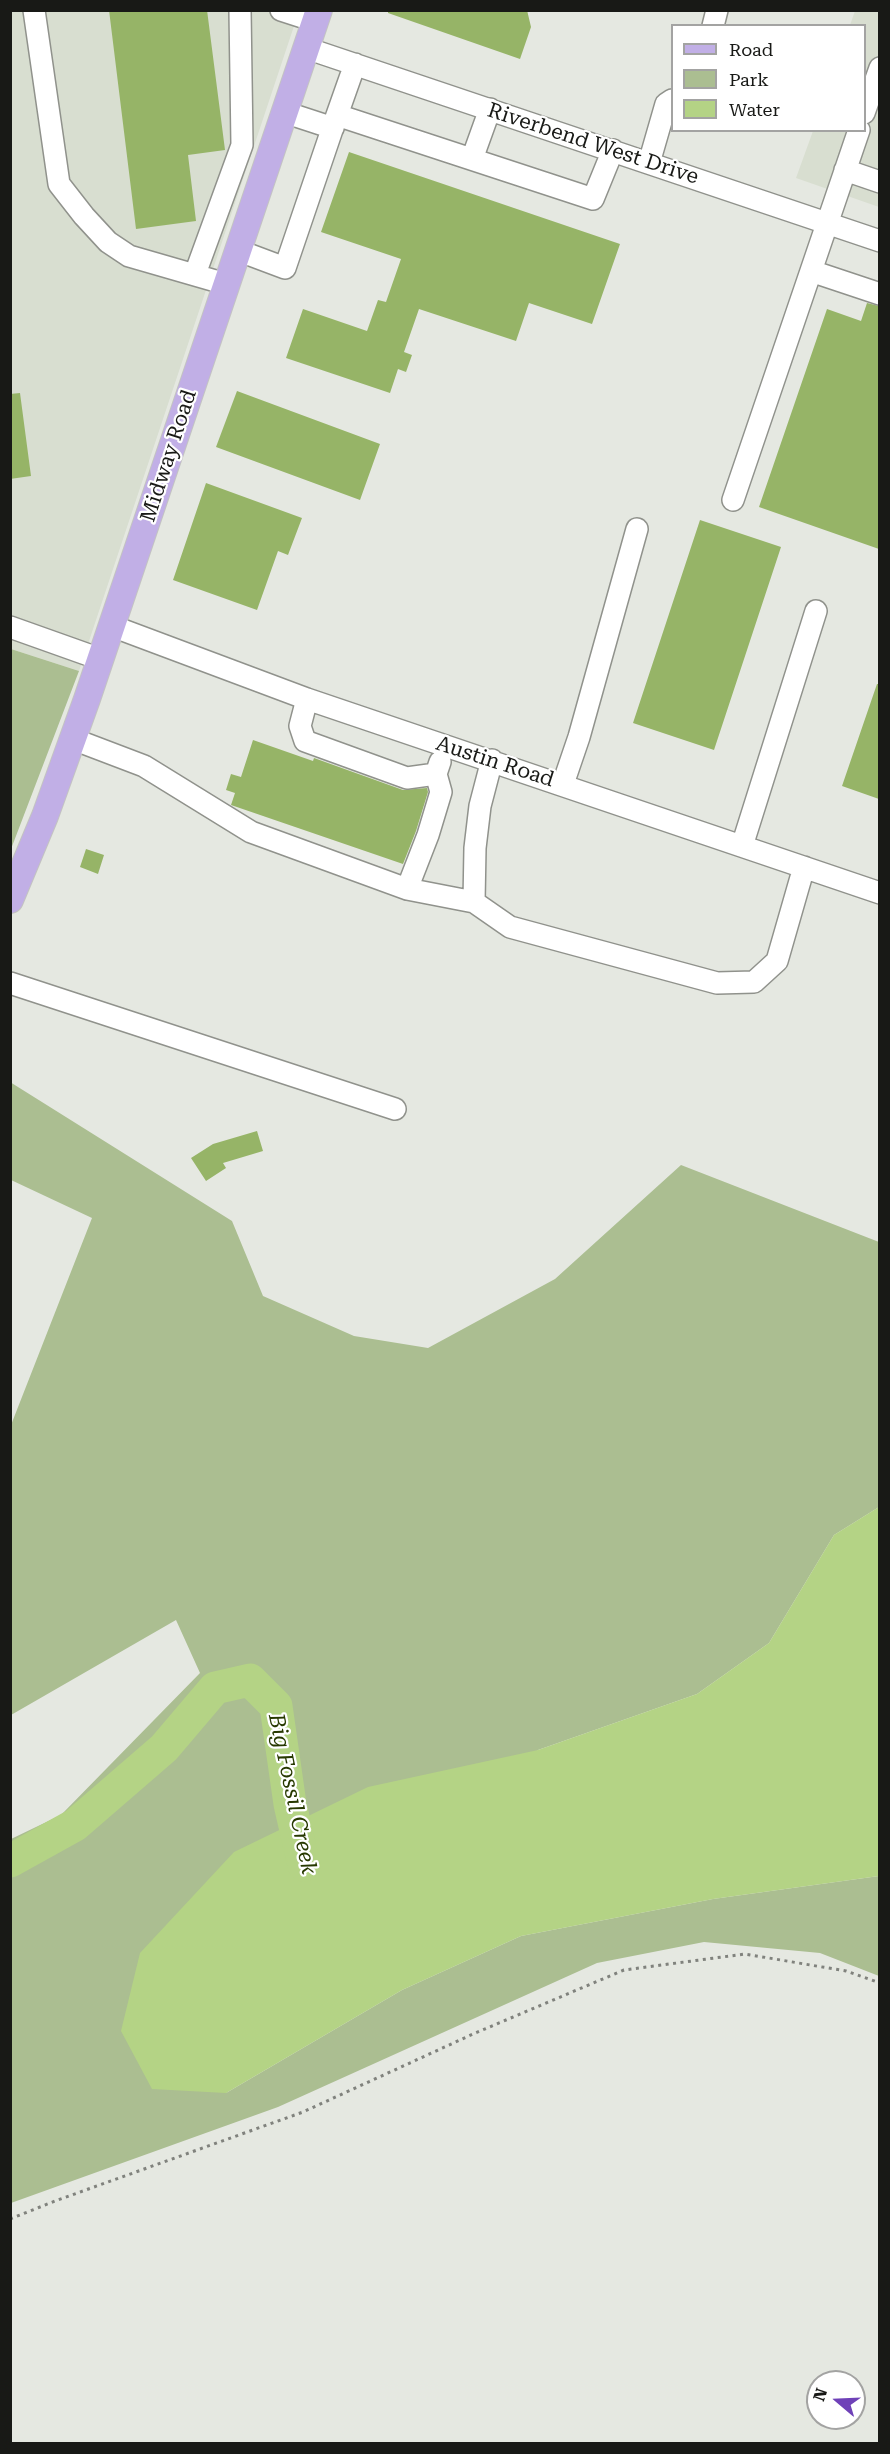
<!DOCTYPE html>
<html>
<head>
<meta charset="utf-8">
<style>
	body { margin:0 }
	#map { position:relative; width:890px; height:2454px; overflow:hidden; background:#e5e8e1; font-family:"Roboto Serif",serif }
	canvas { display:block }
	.frame { position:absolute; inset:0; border:12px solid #181916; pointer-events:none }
	.legend { position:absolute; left:671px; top:24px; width:195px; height:108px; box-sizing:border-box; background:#fff; border:2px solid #a3a3a2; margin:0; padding:8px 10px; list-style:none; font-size:18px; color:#181916 }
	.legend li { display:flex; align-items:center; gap:12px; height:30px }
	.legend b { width:30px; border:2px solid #a3a3a2 }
	.north { position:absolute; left:806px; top:2370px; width:60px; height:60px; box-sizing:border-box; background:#fff; border:2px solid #a3a3a2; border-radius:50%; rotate:289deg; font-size:16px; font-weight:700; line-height:24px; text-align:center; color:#181916 }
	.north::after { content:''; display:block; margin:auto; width:21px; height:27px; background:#6f41b8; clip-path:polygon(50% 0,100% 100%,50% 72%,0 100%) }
</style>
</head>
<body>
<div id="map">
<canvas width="890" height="2454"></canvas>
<div class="frame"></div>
<ul class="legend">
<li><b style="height:8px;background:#c1afe6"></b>Road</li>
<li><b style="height:16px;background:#abbe91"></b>Park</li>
<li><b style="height:16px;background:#b4d385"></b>Water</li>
</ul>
<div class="north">N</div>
</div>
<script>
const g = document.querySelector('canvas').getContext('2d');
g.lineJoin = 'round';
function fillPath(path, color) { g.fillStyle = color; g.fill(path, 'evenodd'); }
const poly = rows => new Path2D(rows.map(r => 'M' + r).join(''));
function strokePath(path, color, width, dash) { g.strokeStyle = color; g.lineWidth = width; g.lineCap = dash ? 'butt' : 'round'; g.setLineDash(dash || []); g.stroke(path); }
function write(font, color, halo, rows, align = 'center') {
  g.font = font + ' "Roboto Serif",serif'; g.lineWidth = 4.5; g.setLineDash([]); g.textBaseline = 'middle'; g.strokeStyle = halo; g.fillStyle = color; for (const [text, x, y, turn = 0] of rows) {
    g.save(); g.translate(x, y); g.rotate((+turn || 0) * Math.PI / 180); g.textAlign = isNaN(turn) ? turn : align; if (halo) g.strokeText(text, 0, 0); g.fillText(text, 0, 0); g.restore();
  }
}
const built = poly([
	[11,11,299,11,79,671,11,649],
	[855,11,879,11,879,207,796,178,813,131,864,130,864,26,850,25]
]);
const green = poly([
	[11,649,79,671,11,849,10,649],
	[10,1082,232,1221,263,1296,354,1336,428,1348,555,1279,681,1165,879,1242,879,1507,834,1535,769,1643,697,1694,538,1750,226,2093,402,1990,521,1936,713,1899,879,1876,879,1976,820,1953,704,1942,597,1963,278,2107,11,2203,11,1839,61,1815,200,1673,176,1620,11,1715,11,1425,92,1218,11,1180]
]);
const water = poly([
	[879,1507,879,1876,713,1899,521,1936,402,1990,226,2093,152,2089,121,2031,140,1953,234,1852,368,1787,538,1750,697,1694,769,1643,834,1535]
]);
const river = poly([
	[10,1861,75,1825,164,1748,215,1688,250,1680,276,1706,290,1804,304,1865]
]);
const building = poly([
	[109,10,207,10,225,150,188,155,196,221,136,229],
	[388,10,527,10,531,27,520,59,388,13],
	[349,152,620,244,592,324,529,303,516,341,419,309,404,352,412,355,406,372,398,369,390,393,286,358,303,309,367,331,378,300,386,302,401,259,321,232],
	[867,303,879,306,879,549,759,507,827,309,861,321],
	[237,391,380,444,360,500,216,447],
	[20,393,31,476,10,479,10,394],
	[206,483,302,518,288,555,278,551,257,610,173,580],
	[700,520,781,547,714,750,633,723],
	[877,684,879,684,879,799,842,786],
	[253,740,313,761,314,758,403,790,427,788,428,792,416,831,403,864,231,805,235,793,226,790,231,774,241,777],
	[86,849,104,855,98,874,80,867],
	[257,1131,263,1151,223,1163,226,1168,206,1181,191,1158,213,1144]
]);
const path = poly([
	[10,2219,55,2201,303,2112,473,2034,624,1970,745,1954,846,1971,880,1983]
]);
const minor = poly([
	[34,10,59,184,84,216,108,242,129,256,226,284],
	[281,10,315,21],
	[713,26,717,10],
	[306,48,880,241],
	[284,112,333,128],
	[864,113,880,68],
	[337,115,355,64],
	[472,159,490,109],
	[649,163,666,104,672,100],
	[845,170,880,182],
	[237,250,285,268,337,115,593,199,613,150],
	[811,271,880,294],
	[195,274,242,145,240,10],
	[733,500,859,130],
	[112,626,307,699,880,893],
	[10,627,100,659],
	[307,699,300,726,305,741,407,778,436,774],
	[73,739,144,766,251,832,407,889,474,902],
	[492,760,480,806,475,848,474,902,510,927,717,983,754,982,777,961,804,867],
	[563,784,579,737,637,529],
	[742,846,816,611],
	[407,889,428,835,441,792,436,774,440,762],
	[10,983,395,1109]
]);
const major = poly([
	[10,900,45,816,87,699,319,10]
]);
const streetNames = [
	["Riverbend West Drive",593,144,18],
	["Midway Road",169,456,-72],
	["Austin Road",495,762,18]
];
const waterNames = [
	["Big Fossil Creek",292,1794,78]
];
fillPath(built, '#d8ded0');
fillPath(green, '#abbe91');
fillPath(water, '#b4d385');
strokePath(river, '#b4d385', 33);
fillPath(building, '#96b467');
strokePath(minor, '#90928c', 24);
strokePath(major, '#c3c3c2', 28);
strokePath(path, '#80827d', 3, [3, 4.5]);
strokePath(minor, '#fff', 21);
strokePath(major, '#c1afe6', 26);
write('21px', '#181916', '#fff', streetNames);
write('italic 22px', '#273900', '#fff', waterNames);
</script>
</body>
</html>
